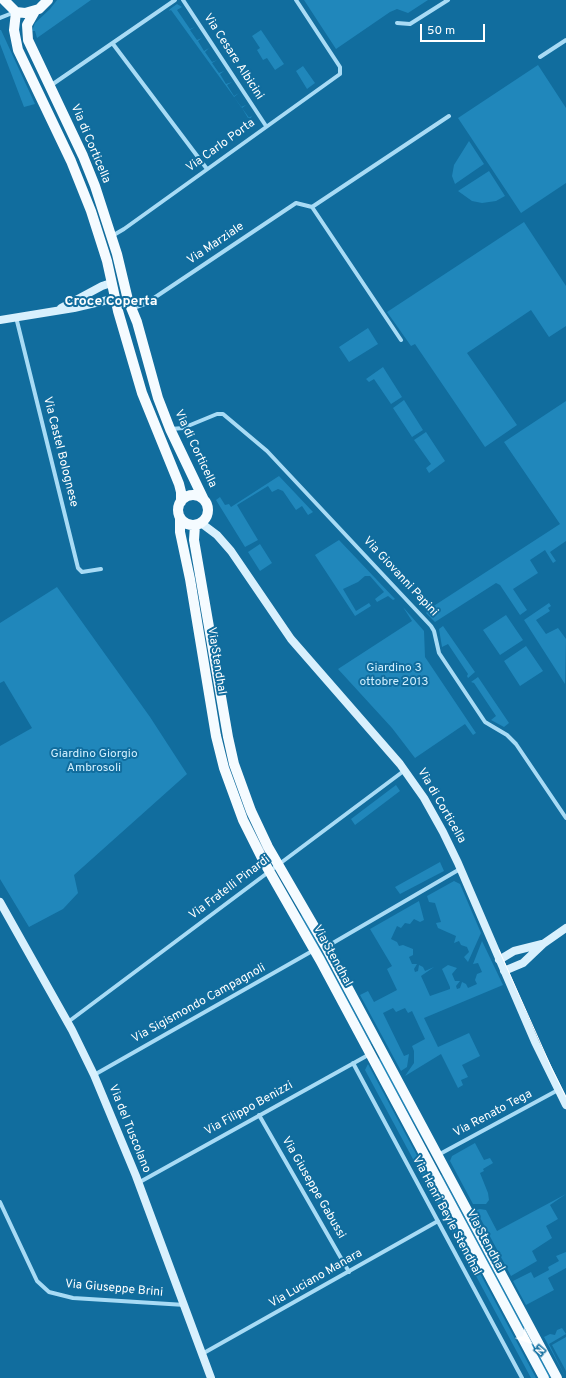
<!DOCTYPE html>
<html>
<head>
<meta charset="utf-8">
<style>
	body { margin:0 }
	#map { position:relative; width:566px; height:1378px; overflow:hidden; background:#116d9e; font-family:Overpass,sans-serif }
	canvas { display:block }
	.north { position:absolute; left:510px; top:1322px; width:40px; height:40px; -webkit-text-stroke:3px #116d9e; paint-order:stroke; rotate:131deg; font-size:11px; font-weight:700; line-height:16px; text-align:center; color:#fff }
	.north::after { content:''; display:block; margin:auto; width:14px; height:18px; background:#fff; clip-path:polygon(50% 0,100% 100%,50% 72%,0 100%) }
	.scale { position:absolute; left:420px; top:24px; width:65px; height:18px; box-sizing:border-box; border:2px solid #fff; border-top:0; padding-left:5px; font-size:12px; line-height:14px; white-space:nowrap; color:#fff; -webkit-text-stroke:3px #116d9e; paint-order:stroke }
</style>
</head>
<body>
<div id="map">
<canvas width="566" height="1378"></canvas>
<div class="north">N</div>
<div class="scale">50 m</div>
</div>
<script>
const g = document.querySelector('canvas').getContext('2d');
g.lineJoin = 'round';
function fillPath(path, color) { g.fillStyle = color; g.fill(path, 'evenodd'); }
const poly = rows => new Path2D(rows.map(r => 'M' + r).join(''));
function strokePath(path, color, width, dash) { g.strokeStyle = color; g.lineWidth = width; g.lineCap = dash ? 'butt' : 'round'; g.setLineDash(dash || []); g.stroke(path); }
function write(font, color, halo, rows, align = 'center') {
  g.font = font + ' Overpass,sans-serif'; g.lineWidth = 4; g.setLineDash([]); g.textBaseline = 'middle'; g.strokeStyle = halo; g.fillStyle = color; for (const [text, x, y, turn = 0] of rows) {
    g.save(); g.translate(x, y); g.rotate((+turn || 0) * Math.PI / 180); g.textAlign = isNaN(turn) ? turn : align; if (halo) g.strokeText(text, 0, 0); g.fillText(text, 0, 0); g.restore();
  }
}
const green = poly([
	[57,0,91,0,37,38,35,31,32,31,35,23,50,9],
	[304,0,428,0,408,13,397,9,390,12,336,49],
	[177,4,182,7,177,10,190,29,195,27,190,30,197,40,202,38,198,41,204,51,209,48,205,52,212,62,217,60,212,63,219,73,224,71,220,74,226,84,232,82,227,85,234,96,239,93,234,97,241,107,246,105,242,108,248,118,252,116,250,119,171,10,169,11,170,9],
	[0,30,1,30,35,104,24,107,0,44],
	[261,30,284,64,275,70,267,58,263,60,257,50,260,48,252,36],
	[538,65,566,108,566,183,521,213,458,118],
	[303,66,315,83,307,89,296,71],
	[469,141,484,164,455,184,452,176,454,165],
	[489,171,505,196,496,201,482,203,472,201,458,191],
	[524,222,566,286,566,326,549,337,531,310,467,353,517,425,485,447,415,344,411,346,387,312],
	[368,328,378,344,349,362,339,347],
	[383,367,402,397,391,404,374,379,369,382,366,379],
	[404,400,423,430,412,437,393,408],
	[566,401,566,541,550,552,556,561,553,563,545,550,530,560,538,573,513,589,527,610,520,615,500,585,496,583,435,622,426,613,429,609,560,524,504,442],
	[426,432,445,461,429,473,426,468,431,464,414,440],
	[279,476,313,512,308,515,302,506,296,510,283,491,278,489,272,492,268,486,237,505,258,540,245,547,216,500,220,497,225,505,229,504,231,507],
	[339,540,395,599,393,600,388,596,377,602,375,599,384,592,370,576,365,576,358,582,343,589,356,611,369,603,371,606,355,616,315,555],
	[260,544,272,563,260,571,248,552],
	[57,587,150,717,187,774,74,875,78,893,63,909,29,927,0,879,0,746,32,728,4,681,0,683,0,623],
	[549,603,551,606,548,608,550,611,536,620,546,634,558,628,566,639,565,684,524,620],
	[403,607,424,631,425,657,476,733,473,735,465,724,415,758,392,728,338,669,412,621],
	[506,615,523,640,500,655,483,630],
	[443,626,475,672,468,678,467,676,468,674,448,644,442,647,439,629],
	[526,646,543,671,520,686,504,661],
	[478,677,509,723,504,727,491,720,496,716,474,683,471,682],
	[396,785,400,791,355,825,351,819],
	[440,862,444,871,400,894,395,887],
	[454,881,460,884,481,933,468,962,464,957,469,952,467,947,461,945,459,941,454,943,456,936,438,928,436,923,441,922,435,903,429,902,427,896],
	[419,901,424,920,420,922,414,919,410,924,405,923,401,928,397,926,391,939,397,942,399,946,403,945,413,949,413,955,409,957,412,964,417,964,414,969,415,972,418,971,419,965,423,967,425,971,434,967,421,976,430,996,450,989,450,987,442,969,448,965,457,968,452,974,455,981,460,981,456,986,457,989,460,988,462,982,466,984,468,988,477,984,475,980,477,974,482,972,478,963,473,964,482,941,503,985,424,1018,438,1047,469,1033,480,1056,462,1065,468,1077,461,1080,463,1085,458,1088,441,1054,405,1076,414,1063,414,1051,412,1046,425,1039,412,1011,408,1013,405,1008,396,1012,393,1008,383,1013,404,1056,409,1054,407,1067,401,1071,360,995,368,991,374,1002,397,990,387,969,392,966,370,929],
	[302,915,372,1044,371,1044,301,916],
	[380,1058,439,1168,378,1059],
	[368,1064,536,1378,531,1378,365,1070],
	[475,1143,484,1160,490,1158,493,1163,483,1169,484,1171,480,1173,488,1193,489,1200,486,1204,473,1204,450,1161,452,1156],
	[441,1175,442,1175,551,1378,549,1378],
	[566,1194,550,1205,558,1219,546,1226,552,1238,532,1251,537,1261,511,1276,476,1210,480,1209,486,1210,497,1231],
	[566,1252,566,1268,548,1278,554,1290,526,1305,513,1281,531,1272,534,1278,549,1270,548,1267,559,1261,556,1256],
	[562,1328,566,1334,549,1344,566,1378,544,1337,550,1334,555,1335,557,1330],
	[566,1337,566,1371,552,1345]
]);
const street = poly([
	[183,0,266,126],
	[0,18,15,12],
	[397,23,410,24,448,0],
	[113,44,207,169],
	[540,57,566,40],
	[50,86,175,0],
	[312,207,449,116],
	[112,236,124,229,340,74,340,67,296,0],
	[133,308,145,304,296,203,312,207,401,340],
	[16,317,78,568,82,572,101,569],
	[171,429,183,428,217,414,223,414,267,451,431,626,434,631,439,653,485,722,507,735,516,744,566,818],
	[326,947,460,869],
	[68,1022,405,770],
	[353,1063,522,1378],
	[94,1075,314,950],
	[259,1115,349,1272],
	[438,1155,558,1090],
	[138,1183,370,1054],
	[0,1202,37,1281,49,1292,73,1298,185,1305],
	[202,1354,438,1221]
]);
const secondary = poly([
	[61,308,102,286,111,283],
	[0,320,74,308,108,300,115,302],
	[201,523,217,535,231,551,291,639,400,764,424,798,443,832,458,863,535,1042,566,1105],
	[0,902,72,1030,94,1075,136,1176,211,1378],
	[499,960,514,951,542,944],
	[504,971,523,963,543,944,566,928]
]);
const primary = poly([
	[4,0,16,12,25,13,39,9,48,0],
	[35,11,27,25,28,40,83,156,95,186,117,254,128,300,137,322,158,398,170,429,204,500],
	[16,12,14,30,18,50,71,161,91,211,107,261,118,311,142,393,179,484,181,492,181,502],
	'178 510a15 15 0 1 1 30 0a15 15 0 1 1-30 0Z',
	[180,517,180,532,190,579,216,736,224,768,243,820,264,862,320,960,544,1378],
	[195,525,194,540,228,737,234,764,251,811,268,847,326,947,557,1378]
]);
const tram = poly([
	[499,950,552,1069,566,1097]
]);
const streetNames = [
	["Via Cesare Albicini",233,57,57],
	["Via di Corticella",90,144,67],
	["Via Carlo Porta",221,146,-36],
	["Via Marziale",216,244,-34],
	["Via di Corticella",195,449,65],
	["Via Castel Bolognese",60,452,76],
	["Via Giovanni Papini",400,577,47],
	["Via Stendhal",216,661,81],
	["Via di Corticella",441,806,60],
	["Via Fratelli Pinardi",230,888,-37],
	["Via Stendhal",332,956,61],
	["Via Sigismondo Campagnoli",199,1004,-29],
	["Via Filippo Benizzi",249,1109,-29],
	["Via Renato Tega",493,1114,-28],
	["Via del Tuscolano",129,1129,68],
	["Via Giuseppe Gabussi",313,1188,60],
	["Via Henri Beyle Stendhal",446,1216,62],
	["Via Stendhal",485,1241,62],
	["Via Luciano Manara",316,1279,-30],
	["Via Giuseppe Brini",114,1289,5]
];
const parkNames = [
	["Giardino 3",394,669],
	["ottobre 2013",394,683],
	["Giardino Giorgio",94,755],
	["Ambrosoli",94,769]
];
const quarterNames = [
	["Croce Coperta",111,302]
];
fillPath(green, '#2087bb');
strokePath(street, '#a8dbf5', 4);
strokePath(secondary, '#d8f0fd', 8);
strokePath(primary, '#f5fbff', 10);
strokePath(tram, '#fff', 1);
write('12px', '#fff', '#116d9e', streetNames);
write('12px', '#d0effe', '#116d9e', parkNames);
write('bold 14px', '#fff', '#116d9e', quarterNames);
</script>
</body>
</html>
